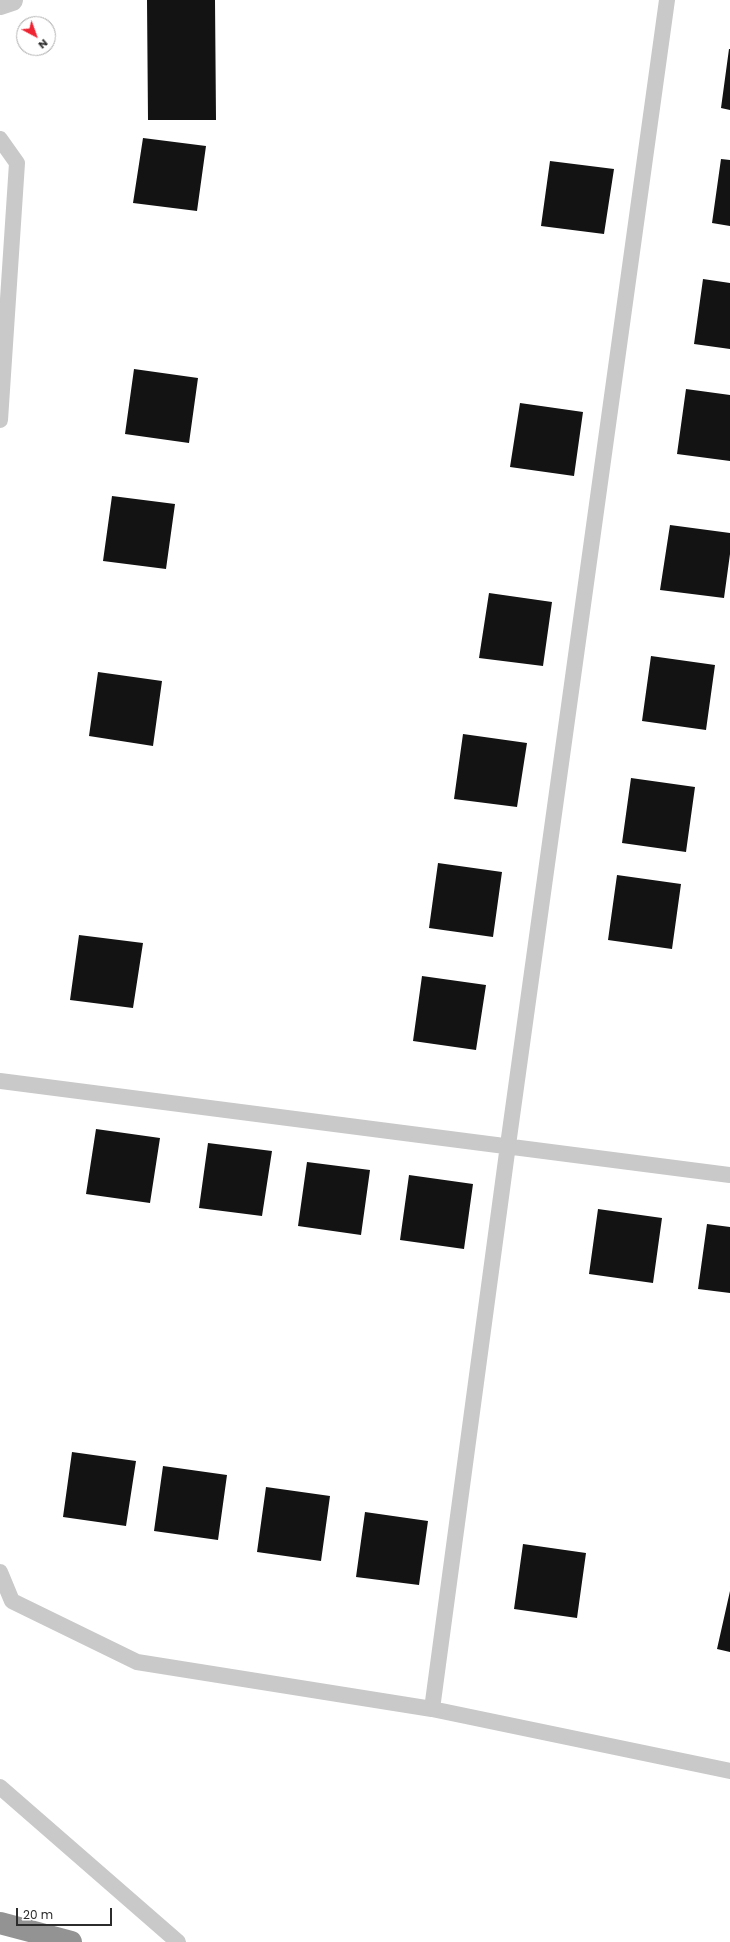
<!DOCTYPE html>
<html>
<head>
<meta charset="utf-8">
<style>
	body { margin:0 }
	#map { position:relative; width:730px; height:1942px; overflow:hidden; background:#fff; font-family:Poppins,sans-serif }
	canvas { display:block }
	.north { position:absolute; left:16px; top:16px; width:40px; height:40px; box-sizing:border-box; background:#fff; border:1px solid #ababab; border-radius:50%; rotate:139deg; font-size:11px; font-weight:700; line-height:16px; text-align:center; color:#2c2c2c }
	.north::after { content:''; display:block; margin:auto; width:14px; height:18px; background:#ee2432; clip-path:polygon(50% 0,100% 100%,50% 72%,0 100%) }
	.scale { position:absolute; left:16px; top:1908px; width:96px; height:18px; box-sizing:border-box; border:2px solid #2c2c2c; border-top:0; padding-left:5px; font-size:12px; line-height:14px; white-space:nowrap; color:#2c2c2c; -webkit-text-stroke:3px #fff; paint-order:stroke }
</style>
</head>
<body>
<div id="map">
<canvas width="730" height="1942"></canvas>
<div class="north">N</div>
<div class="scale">20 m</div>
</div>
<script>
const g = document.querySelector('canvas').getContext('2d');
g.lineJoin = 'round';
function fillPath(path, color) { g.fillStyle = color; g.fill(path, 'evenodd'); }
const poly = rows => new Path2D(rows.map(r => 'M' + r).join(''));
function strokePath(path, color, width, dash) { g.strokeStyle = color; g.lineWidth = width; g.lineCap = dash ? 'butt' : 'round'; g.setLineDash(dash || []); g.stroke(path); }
const building = poly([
	[147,0,215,0,216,120,148,120],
	[729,49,730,49,730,110,721,108],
	[143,138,206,146,197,211,133,203],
	[721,159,730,160,730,226,712,223],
	[550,161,614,169,604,234,541,226],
	[703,279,730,283,730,349,694,344],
	[134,369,198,378,189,443,125,434],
	[686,389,730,395,730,461,677,454],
	[520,403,583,412,574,476,510,467],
	[112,496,175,504,166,569,103,561],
	[670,525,730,533,730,554,724,598,660,590],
	[489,593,552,602,543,666,479,658],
	[651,656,715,665,706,730,642,721],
	[98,672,162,681,153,746,89,736],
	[463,734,527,743,517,807,454,799],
	[631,778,695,787,686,852,622,843],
	[438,863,502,872,493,937,429,928],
	[617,875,681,884,672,949,608,940],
	[79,935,143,943,133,1008,70,1000],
	[422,976,486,985,476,1050,413,1041],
	[96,1129,160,1138,150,1203,86,1194],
	[208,1143,272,1151,262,1216,199,1208],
	[307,1162,370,1170,361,1235,298,1226],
	[409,1175,473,1184,464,1249,400,1240],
	[598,1209,662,1218,653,1283,589,1274],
	[707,1224,730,1227,730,1293,698,1289],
	[72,1452,136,1461,126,1526,63,1517],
	[163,1466,227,1475,218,1540,154,1531],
	[266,1487,330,1496,321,1561,257,1552],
	[365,1512,428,1521,419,1585,356,1577],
	[523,1544,586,1553,577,1618,514,1609],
	[730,1591,730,1652,717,1649]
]);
const lane = poly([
	[0,139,17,163,0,420],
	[0,1081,730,1175],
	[0,1572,12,1601,137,1662,432,1709,730,1771],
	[432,1709,508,1145,667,0],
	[0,1787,178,1942]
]);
const street = poly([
	[0,4,12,0]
]);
const highway = poly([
	[0,1923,71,1942]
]);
fillPath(building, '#131313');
strokePath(lane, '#c9c9c9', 16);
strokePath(street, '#c9c9c9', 22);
strokePath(highway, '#939393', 22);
</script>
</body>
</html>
